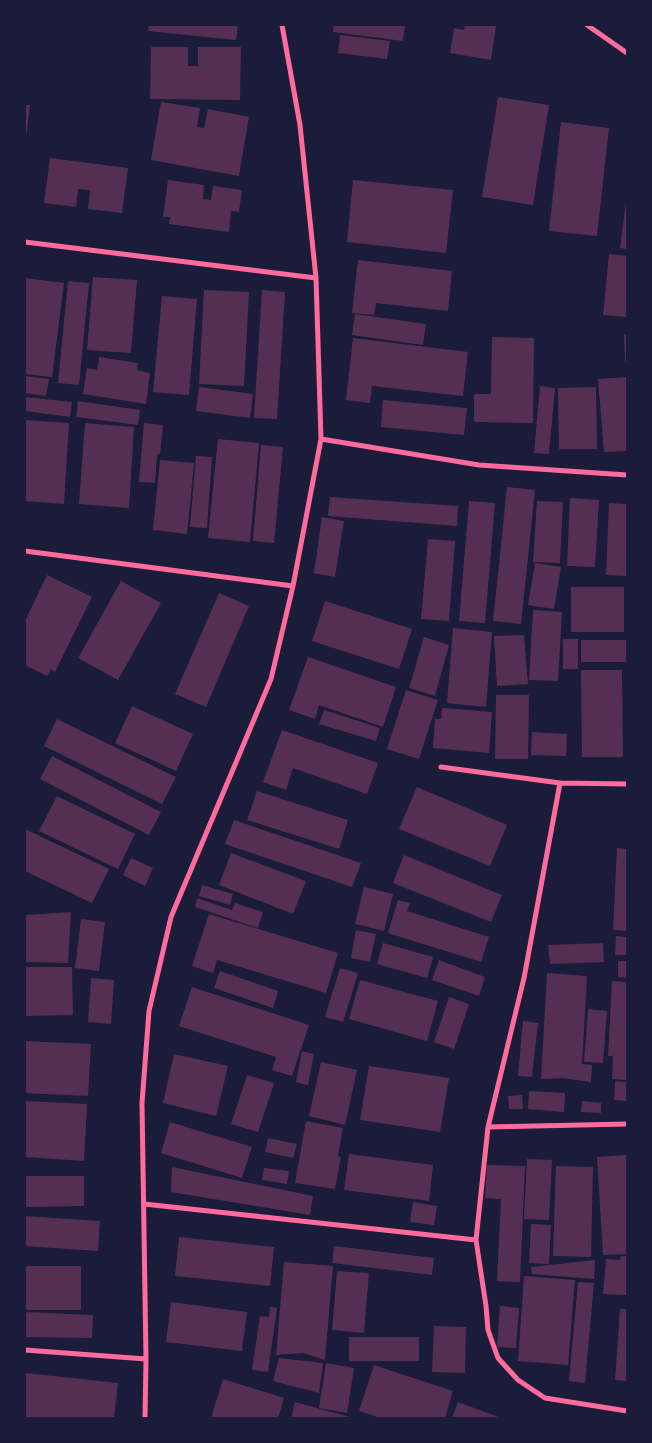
<!DOCTYPE html>
<html>
<head>
<meta charset="utf-8">
<style>
	body { margin:0 }
	#map { position:relative; width:652px; height:1443px; overflow:hidden; background:#1b1b3a; font-family:"Titillium Web",sans-serif }
	canvas { display:block }
	.frame { position:absolute; inset:0; border:26px solid #1b1b3a; pointer-events:none }
</style>
</head>
<body>
<div id="map">
<canvas width="652" height="1443"></canvas>
<div class="frame"></div>
</div>
<script>
const g = document.querySelector('canvas').getContext('2d');
g.lineJoin = 'round';
function fillPath(path, color) { g.fillStyle = color; g.fill(path, 'evenodd'); }
const poly = rows => new Path2D(rows.map(r => 'M' + r).join(''));
function strokePath(path, color, width, dash) { g.strokeStyle = color; g.lineWidth = width; g.lineCap = dash ? 'butt' : 'round'; g.setLineDash(dash || []); g.stroke(path); }
const building = poly([
	[149,25,238,25,236,40,148,31],
	[334,25,405,25,403,41,333,32],
	[465,25,496,25,491,60,450,53,454,28,464,30],
	[340,35,390,41,387,59,338,53],
	[151,47,188,47,188,66,198,66,198,47,241,47,240,100,150,99],
	[498,97,549,105,533,205,482,197],
	[161,102,200,108,197,127,204,128,208,109,249,117,239,176,151,160],
	[25,105,30,105,26,137,25,137],
	[561,122,609,128,597,236,549,231],
	[50,158,128,168,122,213,88,209,90,190,78,189,76,207,44,203],
	[168,180,204,185,203,199,211,200,213,186,242,190,239,212,231,211,229,232,169,224,170,217,163,217],
	[353,180,453,190,446,253,347,242],
	[626,202,627,202,627,249,620,248],
	[609,254,627,256,627,317,603,315],
	[358,260,452,271,448,311,376,303,374,315,352,313],
	[93,277,137,280,131,353,87,350],
	[25,278,64,283,52,377,25,374],
	[68,281,89,283,79,385,58,383],
	[204,290,249,292,244,386,199,384],
	[262,290,285,292,277,419,254,418],
	[162,296,197,299,189,395,153,392],
	[355,314,426,324,423,345,352,335],
	[624,334,627,334,627,361,625,361],
	[492,337,534,338,533,423,474,422,474,394,491,394],
	[353,338,468,352,463,396,372,386,370,403,346,400],
	[99,357,138,363,137,370,150,373,146,404,83,394,87,368,97,370],
	[25,376,49,379,46,396,25,393],
	[627,377,627,451,604,452,598,379],
	[540,386,555,388,549,454,534,453],
	[199,387,253,394,250,418,196,411],
	[596,387,597,449,559,449,558,388],
	[25,397,72,402,70,417,25,411],
	[383,400,467,408,464,435,381,427],
	[78,401,140,410,138,425,76,417],
	[25,420,69,423,64,504,25,501],
	[85,423,134,427,129,508,79,504],
	[144,423,163,425,160,454,157,454,155,483,139,482],
	[218,439,259,443,250,542,208,538],
	[261,445,283,447,274,543,253,541],
	[196,456,212,457,207,528,190,527],
	[160,460,194,463,187,534,153,530],
	[507,487,535,490,521,624,493,621],
	[330,497,458,506,457,526,328,516],
	[570,498,599,500,595,567,567,566],
	[469,501,495,503,485,623,459,621],
	[537,501,563,502,560,563,533,562],
	[609,503,627,504,627,576,606,575],
	[322,517,344,521,335,577,314,573],
	[428,539,455,541,449,621,421,619],
	[535,563,561,567,554,609,528,605],
	[47,575,92,597,55,672,51,669,47,676,25,665,25,621],
	[121,581,161,603,118,680,78,658],
	[571,587,624,587,624,632,571,632],
	[219,593,249,606,206,707,175,694],
	[325,601,412,629,399,669,312,641],
	[533,610,562,612,558,681,529,680],
	[453,628,492,632,486,707,447,703],
	[524,635,528,684,497,686,494,636],
	[424,637,449,645,435,696,409,688],
	[563,639,578,639,578,669,563,669],
	[581,640,627,640,627,662,581,662],
	[308,657,396,687,383,727,319,705,315,719,289,710],
	[581,670,622,670,623,757,582,757],
	[406,690,438,700,419,759,387,749],
	[496,695,529,695,528,759,495,759],
	[132,706,193,734,176,771,115,743],
	[442,708,492,712,489,753,433,748,435,719,441,719],
	[324,710,380,728,376,741,319,724],
	[57,719,176,777,162,804,44,746],
	[282,730,378,763,367,794,293,768,286,790,263,782],
	[532,732,567,734,566,756,531,755],
	[52,756,161,812,149,835,40,779],
	[417,787,507,825,490,866,399,829],
	[257,791,348,820,339,849,247,820],
	[57,796,135,834,118,869,39,831],
	[234,820,361,863,352,887,225,844],
	[25,829,109,869,92,903,25,871],
	[617,848,627,849,627,931,613,930],
	[231,853,306,881,293,914,219,885],
	[404,855,502,895,491,922,393,883],
	[131,858,153,868,145,886,123,875],
	[202,885,233,894,230,905,199,896],
	[364,887,393,894,384,931,355,924],
	[197,898,232,910,235,903,263,912,258,928,195,907],
	[398,900,410,903,407,911,489,937,481,962,388,933],
	[71,912,68,963,25,962,25,915],
	[209,914,338,953,326,993,217,960,213,973,192,966],
	[81,919,105,922,99,971,75,968],
	[356,930,376,934,370,962,351,958],
	[616,936,627,937,627,955,615,955],
	[383,943,433,957,427,978,377,964],
	[603,943,604,962,550,964,548,945],
	[439,960,485,977,479,996,432,980],
	[618,961,627,961,627,978,618,977],
	[25,967,72,967,73,1015,25,1016],
	[340,968,358,973,343,1022,325,1017],
	[220,971,278,991,273,1008,214,988],
	[547,973,587,976,582,1064,592,1065,591,1082,562,1078,541,1079],
	[91,978,114,980,111,1024,88,1022],
	[360,980,438,1001,427,1041,349,1019],
	[612,981,627,982,627,1080,612,1079,613,1056,608,1056],
	[192,987,309,1025,292,1076,272,1070,276,1057,179,1026],
	[449,997,469,1004,454,1049,434,1042],
	[588,1009,607,1011,603,1063,584,1062],
	[523,1021,538,1023,532,1077,518,1076],
	[25,1041,91,1044,88,1096,25,1093],
	[302,1051,314,1054,308,1085,296,1082],
	[174,1054,228,1066,216,1116,163,1103],
	[321,1062,357,1070,345,1125,309,1116],
	[369,1066,449,1078,440,1132,360,1120],
	[247,1075,274,1083,258,1132,231,1124],
	[615,1081,627,1082,627,1101,614,1100],
	[529,1091,565,1093,564,1112,528,1109],
	[522,1095,523,1109,509,1109,508,1096],
	[25,1101,87,1104,84,1161,25,1157],
	[582,1101,601,1103,601,1113,581,1112],
	[306,1121,343,1128,338,1156,341,1157,335,1189,295,1183],
	[170,1122,252,1147,242,1178,161,1153],
	[268,1138,297,1144,293,1158,265,1152],
	[349,1154,433,1165,429,1201,344,1190],
	[627,1155,627,1254,603,1255,597,1157],
	[527,1159,552,1160,549,1220,524,1219],
	[487,1165,525,1166,520,1282,497,1281,501,1199,485,1198],
	[556,1166,593,1167,591,1257,553,1256],
	[172,1167,313,1196,310,1215,171,1192],
	[264,1168,289,1171,287,1184,262,1180],
	[25,1176,84,1176,84,1206,25,1207],
	[413,1202,437,1206,434,1225,410,1222],
	[25,1216,100,1221,98,1251,25,1246],
	[531,1224,551,1225,549,1264,529,1263],
	[179,1237,274,1247,270,1286,175,1276],
	[334,1246,434,1258,432,1275,332,1263],
	[621,1256,627,1256,627,1295,603,1294,606,1259,620,1260],
	[595,1260,594,1279,532,1274,531,1267],
	[284,1262,333,1266,325,1360,303,1353,276,1355],
	[25,1266,81,1266,81,1310,25,1310],
	[337,1271,369,1273,364,1333,332,1330],
	[524,1276,575,1280,568,1365,518,1361],
	[578,1282,594,1283,585,1383,569,1381],
	[171,1302,247,1312,242,1351,166,1342],
	[500,1306,519,1308,516,1348,497,1347],
	[270,1307,277,1308,268,1372,252,1370,260,1316,269,1317],
	[620,1309,627,1309,627,1381,615,1380],
	[25,1312,93,1315,92,1338,25,1337],
	[434,1326,466,1327,465,1373,432,1372],
	[349,1337,419,1337,419,1361,349,1361],
	[279,1358,323,1363,319,1393,273,1381],
	[326,1363,354,1368,347,1413,319,1408],
	[374,1365,453,1391,445,1418,380,1418,359,1411],
	[25,1373,118,1383,114,1418,25,1418],
	[223,1379,284,1398,278,1418,211,1418],
	[295,1402,350,1417,349,1418,291,1418],
	[458,1402,501,1418,452,1418]
]);
const minor = poly([
	[587,25,627,53],
	[25,242,316,278],
	[321,439,479,465,627,475],
	[25,551,293,586],
	[441,767,560,783,627,784],
	[560,783,524,978,488,1127,476,1240,486,1306,488,1330,498,1358,518,1380,545,1398,627,1411],
	[488,1127,627,1124],
	[144,1204,476,1240],
	[25,1350,146,1359],
	[145,1418,146,1359,142,1103,149,1011,171,917,271,679,293,586,321,439,316,278,300,125,282,25]
]);
fillPath(building, '#542f53');
strokePath(minor, '#ff6b9d', 5);
</script>
</body>
</html>
